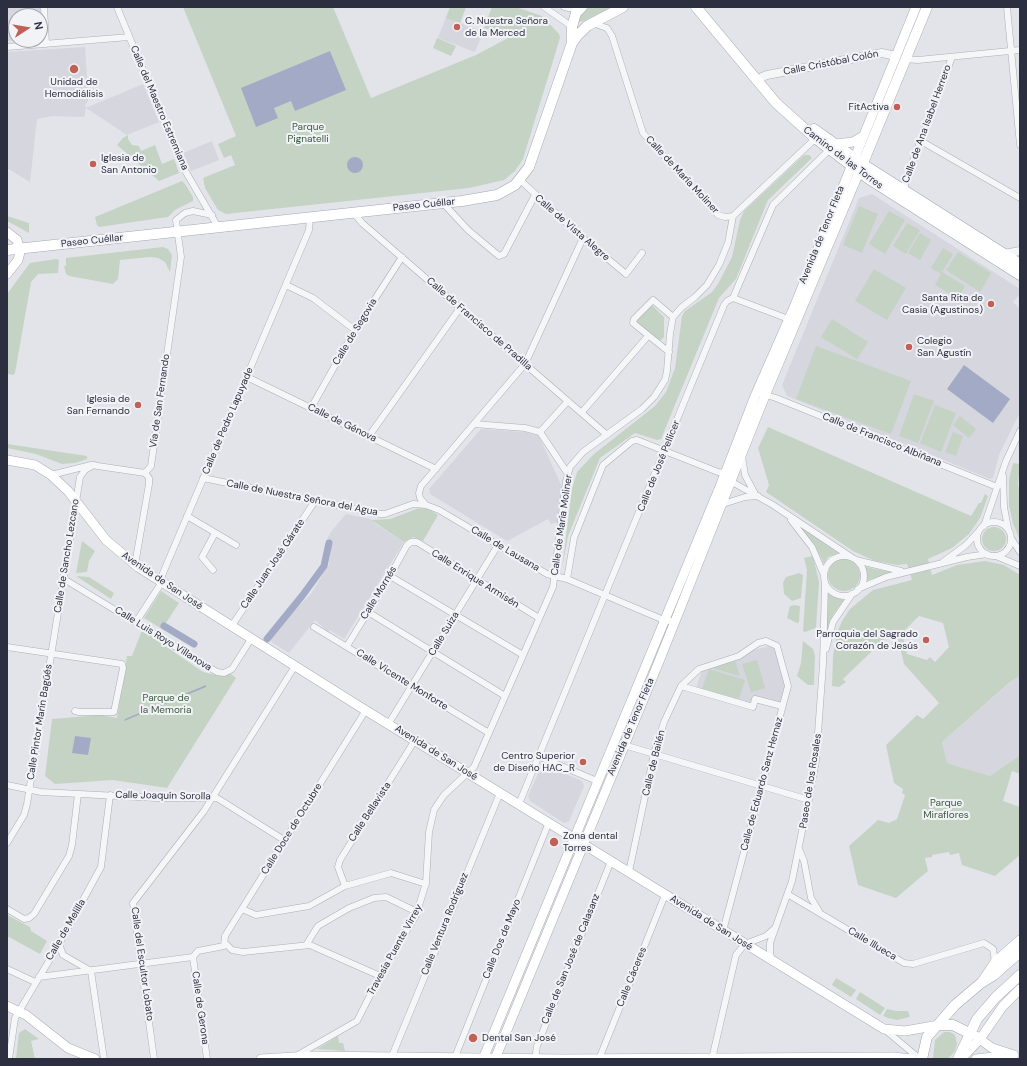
<!DOCTYPE html>
<html>
<head>
<meta charset="utf-8">
<style>
	body { margin:0 }
	#map { position:relative; width:1027px; height:1066px; overflow:hidden; background:#e3e4ea; font-family:"DM Sans",sans-serif }
	canvas { display:block }
	.frame { position:absolute; inset:0; border:8px solid #2c2f40; pointer-events:none }
	.north { position:absolute; left:8px; top:8px; width:40px; height:40px; box-sizing:border-box; background:#f2f3f7; border:1px solid #a3a5ae; border-radius:50%; rotate:78deg; font-size:11px; font-weight:700; line-height:16px; text-align:center; color:#2c2f40 }
	.north::after { content:''; display:block; margin:auto; width:14px; height:18px; background:#c16156; clip-path:polygon(50% 0,100% 100%,50% 72%,0 100%) }
</style>
</head>
<body>
<div id="map">
<canvas width="1027" height="1066"></canvas>
<div class="frame"></div>
<div class="north">N</div>
</div>
<script>
const g = document.querySelector('canvas').getContext('2d');
g.lineJoin = 'round';
function fillPath(path, color) { g.fillStyle = color; g.fill(path, 'evenodd'); }
const poly = rows => new Path2D(rows.map(r => 'M' + r).join(''));
function strokePath(path, color, width, dash) { g.strokeStyle = color; g.lineWidth = width; g.lineCap = dash ? 'butt' : 'round'; g.setLineDash(dash || []); g.stroke(path); }
function write(font, color, halo, rows, align = 'center') {
  g.font = font + ' "DM Sans",sans-serif'; g.lineWidth = 4; g.setLineDash([]); g.textBaseline = 'middle'; g.strokeStyle = halo; g.fillStyle = color; for (const [text, x, y, turn = 0] of rows) {
    g.save(); g.translate(x, y); g.rotate((+turn || 0) * Math.PI / 180); g.textAlign = isNaN(turn) ? turn : align; if (halo) g.strokeText(text, 0, 0); g.fillText(text, 0, 0); g.restore();
  }
}
const built = poly([
	[7,7,40,7,43,39,40,39,40,16,16,16,16,40,26,40,7,41],
	[450,7,466,7,460,23,483,32,475,52,438,38],
	[85,47,88,91,88,101,85,105,86,108,143,84,159,122,127,135,86,108,84,117,52,116,37,119,30,182,7,168,7,52],
	[212,141,219,160,191,171,183,153],
	[872,194,1020,289,1020,294,1013,302,1020,309,1020,412,999,455,993,478,990,479,787,396,782,385,859,198],
	[481,429,525,432,539,436,562,487,558,522,551,524,548,519,507,541,430,494,429,489],
	[346,514,371,519,374,523,404,542,344,639,330,630,328,632,315,620,289,653,270,641,285,619,311,594,329,564,332,544,326,541,330,533],
	[771,646,776,649,786,685,780,702,753,696,750,704,696,688,702,670,753,650],
	[1020,674,1020,755,990,776,947,763,942,742],
	[544,765,582,781,584,786,569,821,564,823,530,801,528,796,541,767]
]);
const green = poly([
	[183,7,333,7,371,98,476,55,510,37,484,28,492,7,516,7,542,16,559,34,560,38,523,159,515,171,504,180,469,188,226,214,218,210,205,188,203,178,235,165,231,155,224,158,218,144,236,136],
	[450,7,466,7,460,23,446,18],
	[590,7,612,7,585,21,577,22,584,11],
	[437,38,456,46,451,56,433,48],
	[128,135,128,139,132,145,139,146,141,151,155,145,162,164,174,159,179,173,159,181,117,145,123,138],
	[804,155,809,155,812,158,768,200,736,279,719,298,661,439,657,440,635,433,600,458,568,536,562,569,572,489,577,472,594,454,655,406,666,392,675,368,682,316,685,311,712,292,718,284,732,257,740,220,744,211],
	[182,181,185,184,193,197,193,201,175,210,168,217,99,227,97,225,95,217],
	[859,206,878,214,862,253,843,245],
	[889,211,905,220,885,254,869,244],
	[7,216,29,223,29,233,7,221],
	[907,223,920,230,906,254,893,246],
	[920,233,931,240,920,260,908,253],
	[163,247,168,249,172,255,170,272,165,262,158,258,150,257,120,260,118,279,113,284,69,276,66,274,64,266,66,266,66,258],
	[943,248,953,254,942,272,965,286,958,299,935,285,941,274,931,268],
	[958,252,991,273,980,292,946,270],
	[56,259,59,260,58,273,38,274,31,282,15,373,13,375,8,374,7,377,7,294,30,263],
	[874,269,906,288,887,320,855,301],
	[652,305,664,317,664,337,661,340,658,340,636,322],
	[832,319,868,342,857,359,821,337],
	[816,346,911,381,891,434,796,399],
	[914,394,934,401,918,443,899,436],
	[935,405,956,413,941,452,920,443],
	[960,416,976,429,969,438,953,425],
	[768,427,971,516,979,503,981,503,985,494,988,496,980,518,969,534,952,548,928,559,932,575,957,565,985,561,1004,565,1020,575,1020,675,1009,683,942,742,947,763,990,776,1020,755,1020,774,1012,771,1003,801,1020,807,1020,855,995,876,962,865,959,853,950,855,949,852,932,855,932,857,925,858,928,871,896,898,858,885,849,846,878,820,889,823,897,819,905,795,902,793,903,789,894,783,886,745,917,715,923,719,939,703,904,664,898,638,892,632,843,679,846,682,839,687,832,686,833,656,837,633,842,621,850,609,873,590,912,580,907,564,897,565,875,561,853,551,766,492,769,485,758,448],
	[919,616,943,623,949,647,935,662,930,657,927,660,907,654,902,633],
	[953,432,963,436,956,456,945,452],
	[7,444,87,456,87,459,75,463,62,464,36,454,7,448],
	[1013,463,1020,464,1018,484,1020,495,1020,540,1013,524,1009,505,1009,480],
	[419,508,429,509,438,515,423,541,413,537,404,542,371,520,390,519],
	[799,525,800,525,838,553,828,557,824,564,814,544],
	'982 539a12 12 0 1 1 24 0a12 12 0 1 1-24 0Z',
	[82,541,95,551,89,561,87,572,76,573],
	[813,556,819,582,816,628,805,632,803,631,807,570,804,558],
	'828 575a16 16 0 1 1 32 0a16 16 0 1 1-32 0Z',
	[864,566,875,569,892,572,866,581],
	[799,573,803,575,801,598,792,601,784,594,783,583,786,577],
	[76,576,89,577,114,593,111,599],
	[161,591,179,603,162,629,144,618],
	[828,593,835,597,844,600,833,615,826,631],
	[795,605,800,606,799,622,797,623,787,618,790,606],
	[142,630,203,672,220,676,231,674,236,678,167,788,113,780,55,784,45,776,52,719,100,715,117,718,127,656,132,656],
	[803,641,813,649,815,656,814,685,808,685,797,676,801,663],
	[757,660,765,688,751,692,742,664],
	[735,661,740,676,712,668],
	[709,669,745,680,739,699,702,689],
	[7,915,30,927,31,931,47,941,40,954,7,936],
	[836,978,856,990,851,997,832,985],
	[860,992,885,1008,880,1015,856,999],
	[887,1009,896,1011,908,1011,910,1017,897,1020,888,1018,883,1016],
	[25,1029,39,1039,31,1041,35,1059,16,1059,19,1033],
	[944,1032,950,1032,955,1035,957,1044,955,1051,948,1059,933,1059,935,1040],
	[338,1036,339,1043,343,1043,345,1051,317,1049]
]);
const water = poly([
	[330,51,346,90,295,111,291,101,274,108,278,118,256,127,241,88],
	'347 165a8 8 0 1 1 16 0a8 8 0 1 1-16 0Z',
	[964,365,1010,399,993,423,947,389],
	[206,685,206,687,124,721,125,719],
	[75,736,91,738,88,755,72,753]
]);
const canal = poly([
	[164,626,194,644],
	[267,639,302,596,324,566,329,543]
]);
const minor = poly([
	[44,7,46,44],
	[117,7,183,167,218,227],
	[544,7,574,28],
	[564,7,578,10],
	[1007,7,1020,145],
	[592,23,607,28,612,36,643,133,718,215,725,217,733,216],
	[7,47,129,37],
	[904,59,918,60,1020,50],
	[921,141,1020,198],
	[520,180,583,238,626,274,642,253],
	[905,190,905,182,952,57],
	[443,203,468,230,499,256,504,254,535,195],
	[353,212,362,223,607,435],
	[286,285,313,298,355,330],
	[733,298,791,320],
	[669,352,633,323,634,319,653,300,673,317],
	[247,377,436,469],
	[763,394,776,398,997,487],
	[311,408,355,330,402,257],
	[582,412,648,336],
	[474,424,525,428,540,432,568,474],
	[540,432,568,401],
	[369,436,460,308],
	[742,456,745,475,755,494],
	[145,473,151,466,181,257,176,220,185,213,193,211,212,215],
	[51,475,91,465,145,473],
	[1003,476,1004,507,1008,528],
	[203,478,380,514,385,514,413,504,426,505,439,510,547,574,567,579,666,621,675,621],
	[425,504,420,498,419,493,421,486,525,364,583,238],
	[723,504,745,497,758,496],
	[187,516,236,545],
	[791,520,812,547,824,575],
	'977 539a17 17 0 1 1 34 0a17 17 0 1 1-34 0Z',
	[984,526,1006,461,1020,431],
	[1011,538,1020,552],
	[996,556,1020,566],
	'824 576a20 20 0 1 1 40 0a20 20 0 1 1-40 0Z',
	[856,560,901,571],
	[943,562,966,545,978,532],
	[138,567,136,559,149,484,149,478,145,473],
	[213,570,202,557,215,533],
	[390,576,523,655],
	[64,579,217,672,224,673,232,669,251,639],
	[567,579,574,538,603,465,632,441,637,440,718,472,725,473,727,477,732,482,773,505,851,557],
	[858,589,886,577,967,557,987,554],
	[368,612,505,696],
	[136,622,160,585,163,573,309,230,310,217],
	[231,627,315,501],
	[314,627,489,733],
	[347,646,390,576,407,545,411,542,417,542,539,618],
	[7,647,122,664,123,668,114,712,79,712,75,711],
	[826,649,833,622,852,594],
	[681,686,753,707,755,699,782,706],
	[389,723,498,545],
	[624,745,809,800],
	[540,757,597,781],
	[7,785,41,792,157,798,217,798,284,840],
	[519,804,724,305,727,301,733,298,773,205,830,149],
	[7,843,24,815,27,804,80,477,85,470,94,465],
	[799,849,804,861,811,898,819,911],
	[629,872,654,754,664,722,681,686,699,669,739,656,758,643,766,641,777,646,788,686,723,931],
	[345,886,338,867,340,860,415,740],
	[789,895,904,963,913,964,984,943,993,949,995,962],
	[7,909,24,919,29,918,34,914,69,856,72,845,78,794],
	[242,909,256,915,309,906,345,886,391,873,426,884],
	[225,943,232,950,243,952,310,945,380,976],
	[59,944,63,955,91,971,104,1059],
	[306,945,318,926,349,908,374,898,386,897,417,912],
	[193,957,198,951,224,946,225,936,366,710],
	[193,957,207,1059],
	[772,960,770,953,770,943,792,881,816,761,823,664,825,583],
	[7,969,35,982],
	[39,977,193,957],
	[884,1029,920,1059],
	[296,1056,357,1021,380,976,416,915,426,883,429,832,434,810,444,795,474,767,553,587,566,481,570,467,583,452,642,409,654,397,665,380,667,371,670,334,673,317,682,307,695,297,707,285,719,265,728,243,733,216,817,137],
	[392,1056,500,793],
	[455,1057,549,822],
	[9,1059,15,1018,59,944,101,867,110,795],
	[154,1059,133,903,204,811,295,666],
	[535,1059,537,1046,611,861],
	[599,1059,665,895],
	[712,1059,736,955,745,944,766,936,774,929]
]);
const tertiary = poly([
	[759,82,762,77,767,75,882,53,896,56],
	[1004,254,1020,251]
]);
const secondary = poly([
	[836,144,853,142,863,136],
	[7,232,17,240,20,252,18,260,7,274],
	[7,460,35,465,51,475,68,491,106,540,138,567,357,705,884,1029,905,1031,939,1025],
	[981,983,995,962,1020,940],
	[7,1006,26,1015,68,1048,95,1059],
	[976,1036,992,1048,1014,1055],
	[261,1059,311,1056,562,1059,893,1057,912,1059],
	[483,1059,719,489,755,396,795,305,916,7],
	[495,1059,660,659,762,403,862,165],
	[961,1059,980,1039,1003,1006,1020,989],
	[976,1059,1010,1055]
]);
const primary = poly([
	[696,7,776,103,815,138,869,179,1020,275],
	[572,43,572,27,576,13,582,7],
	[814,129,869,168,1020,264],
	[863,163,927,7],
	[7,250,462,201,497,195,515,185,529,167,572,43,577,36,587,26,623,7],
	[939,1025,953,1025,969,1033],
	[922,1059,927,1037,955,1005,981,983,994,975,1020,952],
	[958,1059,977,1019,996,997,1020,975]
]);
const markers = [
	[457,27,4,"#c16156"],
	[74,69,5,"#c16156"],
	[897,107,4,"#c16156"],
	[93,164,4,"#c16156"],
	[991,304,4,"#c16156"],
	[909,347,4,"#c16156"],
	[138,405,4,"#c16156"],
	[926,640,4,"#c16156"],
	[583,762,4,"#c16156"],
	[554,842,5,"#c16156"],
	[473,1038,5,"#c16156"]
];
const poiNames = [
	["C. Nuestra Señora",465,21],
	["de la Merced",465,33],
	["Unidad de",74,82,"center"],
	["Hemodiálisis",74,94,"center"],
	["FitActiva",889,107,"right"],
	["Iglesia de",101,158],
	["San Antonio",101,170],
	["Santa Rita de",983,298,"right"],
	["Casia (Agustinos)",983,310,"right"],
	["Colegio",917,341],
	["San Agustín",917,353],
	["Iglesia de",130,399,"right"],
	["San Fernando",130,411,"right"],
	["Parroquia del Sagrado",918,634,"right"],
	["Corazón de Jesús",918,646,"right"],
	["Centro Superior",575,756,"right"],
	["de Diseño HAC_R",575,768,"right"],
	["Zona dental",563,836],
	["Torres",563,848],
	["Dental San José",482,1038]
];
const streetNames = [
	["Calle Cristóbal Colón",831,63,-11],
	["Calle del Maestro Estremiana",159,108,67],
	["Calle de Ana Isabel Herrero",927,124,-70],
	["Camino de las Torres",843,158,37],
	["Calle de María Moliner",682,175,47],
	["Paseo Cuéllar",424,205,-6],
	["Calle de Vista Alegre",572,228,41],
	["Avenida de Tenor Fleta",822,235,-68],
	["Paseo Cuéllar",92,241,-6],
	["Calle de Francisco de Pradilla",479,324,41],
	["Calle de Segovia",355,332,-59],
	["Vía de San Fernando",160,401,-82],
	["Calle de Pedro Lapuyade",228,421,-67],
	["Calle de Génova",342,423,26],
	["Calle de Francisco Albiñana",882,440,22],
	["Calle de José Pellicer",659,466,-68],
	["Calle de Nuestra Señora del Agua",302,498,11],
	["Calle de María Moliner",562,525,-82],
	["Calle de Lausana",505,549,31],
	["Calle de Sancho Lezcano",67,556,-81],
	["Calle Juan José Gárate",273,564,-56],
	["Calle Enrique Armisén",475,579,32],
	["Avenida de San José",162,581,34],
	["Calle Mornés",379,593,-59],
	["Calle Suiza",444,634,-59],
	["Calle Luis Royo Villanova",163,639,32],
	["Calle Vicente Monforte",402,680,32],
	["Calle Pintor Marín Bagüés",40,722,-81],
	["Avenida de Tenor Fleta",631,727,-67],
	["Avenida de San José",436,753,32],
	["Calle de Bailén",654,763,-76],
	["Paseo de los Rosales",811,781,-81],
	["Calle de Eduardo Sanz Hernaz",762,784,-75],
	["Calle Joaquín Sorolla",163,796,1],
	["Calle Bellavista",370,812,-57],
	["Calle Doce de Octubre",292,829,-58],
	["Avenida de San José",711,923,32],
	["Calle Ventura Rodríguez",445,924,-68],
	["Calle de Melilla",66,930,-60],
	["Calle Dos de Mayo",502,939,-68],
	["Calle Illueca",872,944,31],
	["Travesía Puente Virrey",395,950,-61],
	["Calle de San José de Calasanz",571,959,-68],
	["Calle del Escultor Lobato",142,964,82],
	["Calle Cáceres",632,977,-68],
	["Calle de Gerona",200,1008,82]
];
const parkNames = [
	["Parque",308,127],
	["Pignatelli",308,139],
	["Parque de",166,698],
	["la Memoria",166,710],
	["Parque",946,803],
	["Miraflores",946,815]
];
fillPath(built, '#d5d6de');
fillPath(green, '#c5d3c5');
fillPath(water, '#a2aac6');
strokePath(canal, '#a2aac6', 7);
strokePath(minor, '#acaeb7', 7);
strokePath(tertiary, '#acaeb7', 9);
strokePath(secondary, '#acaeb7', 10);
strokePath(primary, '#a3a6b4', 11);
strokePath(minor, '#f5f6f8', 6);
strokePath(tertiary, '#f5f6f8', 8);
strokePath(secondary, '#fff', 9);
strokePath(primary, '#fff', 10);
for (const [x, y, r, color] of markers) { const dot = new Path2D(); dot.arc(x, y, r, 0, 2 * Math.PI); g.fillStyle = color; g.fill(dot); strokePath(dot, '#f2f3f7', 1.5); }
write('10px', '#2c2f40', '#f2f3f7', poiNames, 'left');
write('10px', '#2c2f40', '#f2f3f7', streetNames);
write('10px', '#3b5a3d', '#f2f3f7', parkNames);
</script>
</body>
</html>
